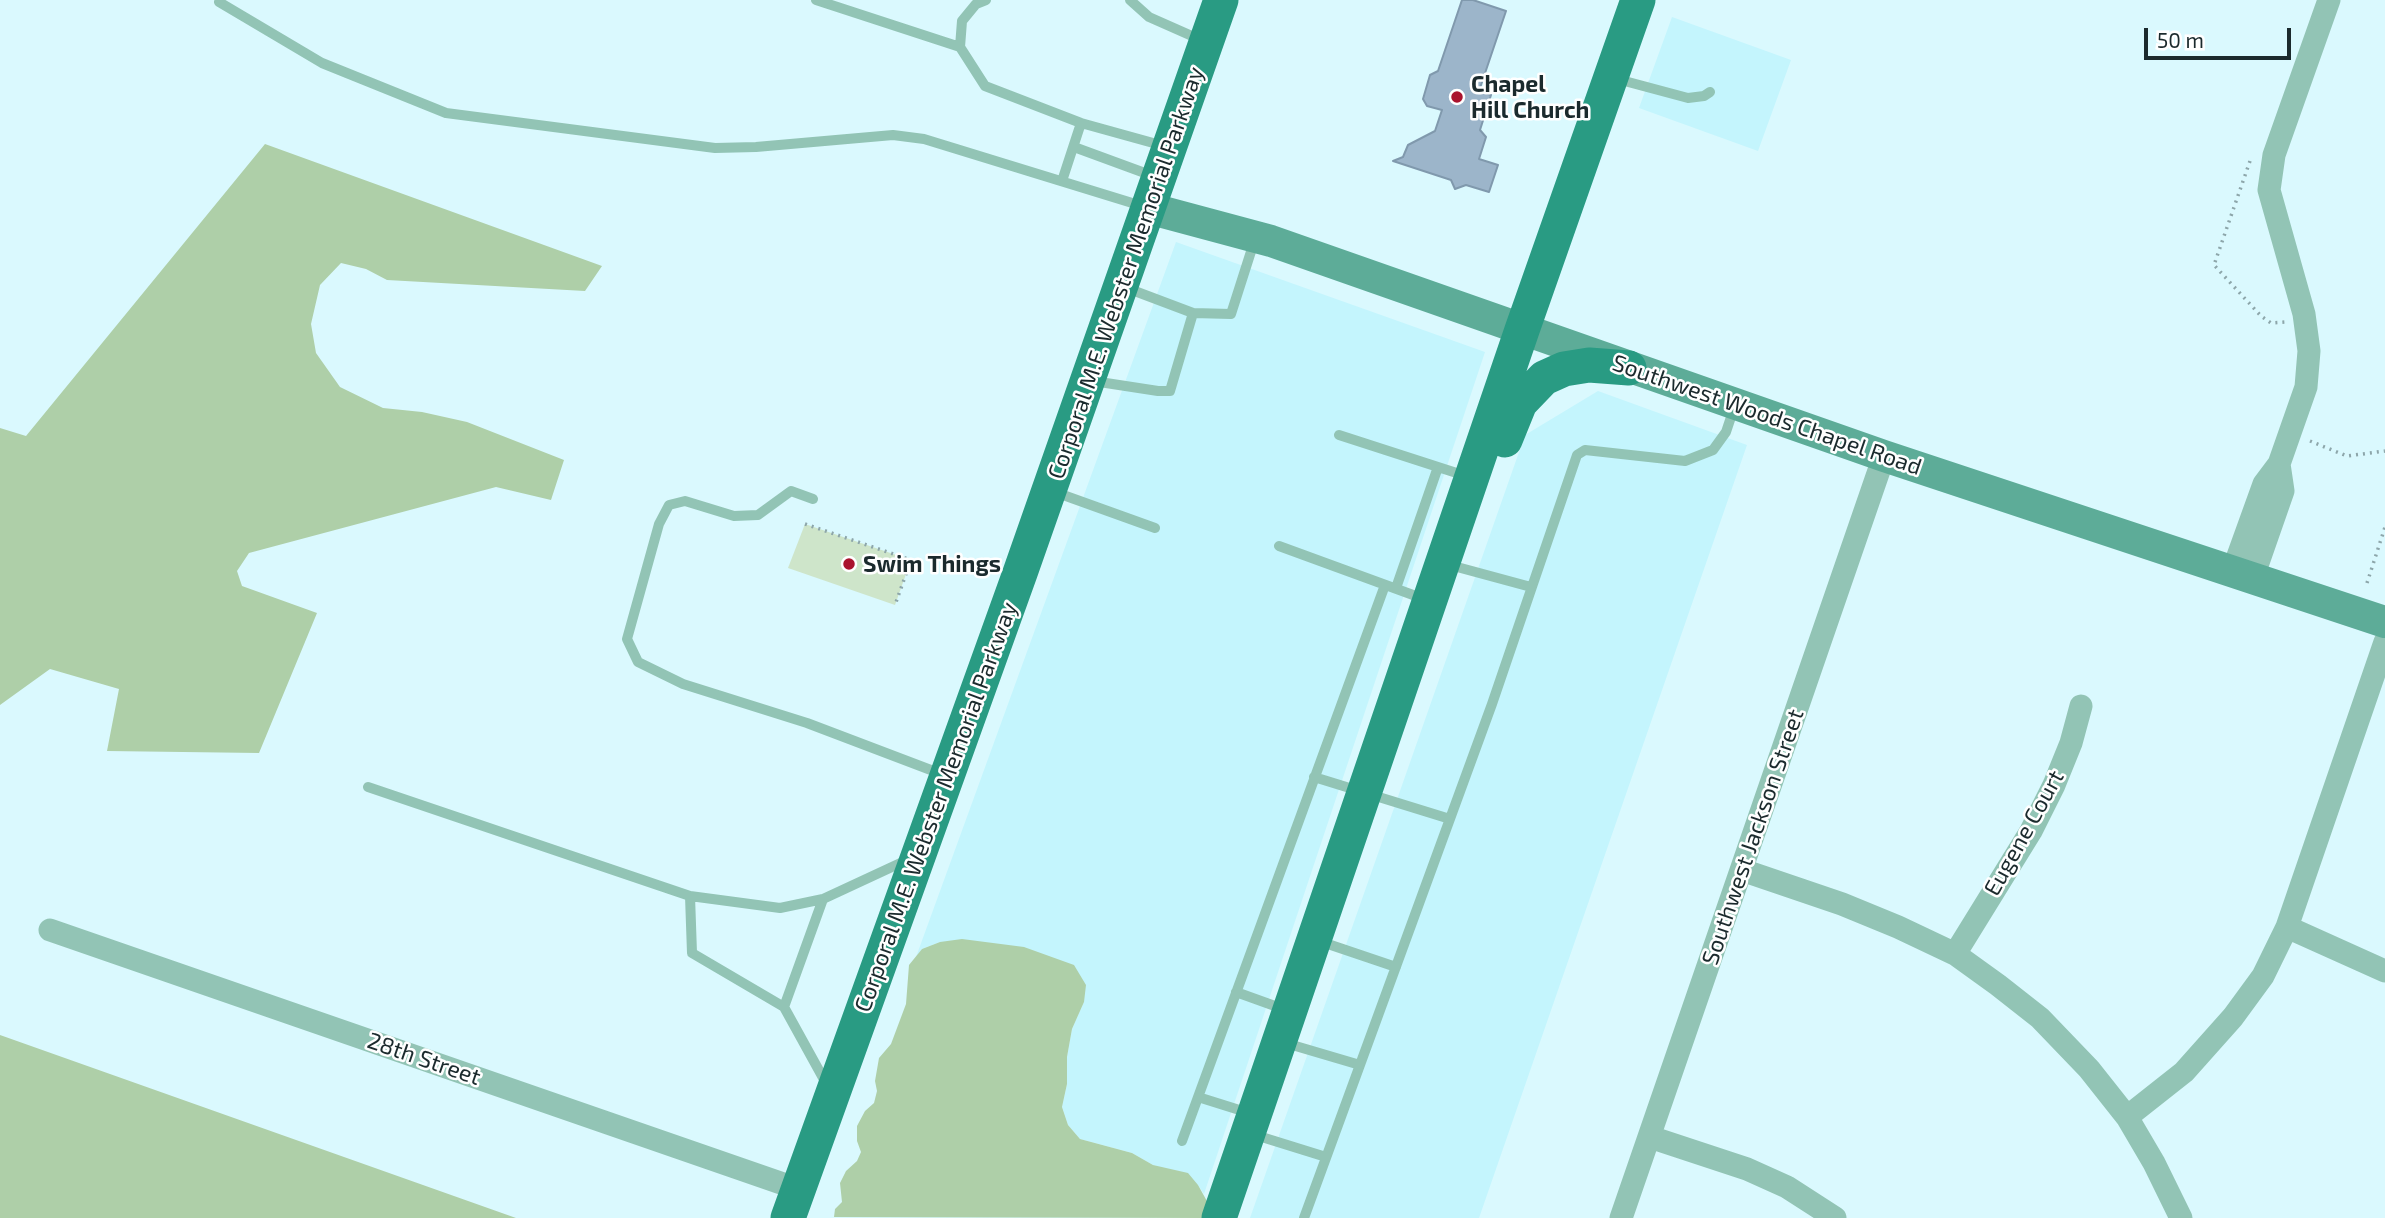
<!DOCTYPE html>
<html>
<head>
<meta charset="utf-8">
<style>
	body { margin:0 }
	#map { position:relative; width:2385px; height:1218px; overflow:hidden; background:#daf9fe; font-family:"Exo 2",sans-serif }
	canvas { display:block }
	.scale { position:absolute; left:2144px; top:28px; width:147px; height:32px; box-sizing:border-box; border:4px solid #1b2a2d; border-top:0; padding-left:9px; font-size:21px; line-height:24px; white-space:nowrap; color:#1b2a2d; -webkit-text-stroke:5px #fff; paint-order:stroke }
</style>
</head>
<body>
<div id="map">
<canvas width="2385" height="1218"></canvas>
<div class="scale">50 m</div>
</div>
<script>
const g = document.querySelector('canvas').getContext('2d');
g.lineJoin = 'round';
function fillPath(path, color) { g.fillStyle = color; g.fill(path, 'evenodd'); }
const poly = rows => new Path2D(rows.map(r => 'M' + r).join(''));
function strokePath(path, color, width, dash) { g.strokeStyle = color; g.lineWidth = width; g.lineCap = dash ? 'butt' : 'round'; g.setLineDash(dash || []); g.stroke(path); }
function write(font, color, halo, rows, align = 'center') {
  g.font = font + ' "Exo 2",sans-serif'; g.lineWidth = 5; g.setLineDash([]); g.textBaseline = 'middle'; g.strokeStyle = halo; g.fillStyle = color; for (const [text, x, y, turn = 0] of rows) {
    g.save(); g.translate(x, y); g.rotate((+turn || 0) * Math.PI / 180); g.textAlign = isNaN(turn) ? turn : align; if (halo) g.strokeText(text, 0, 0); g.fillText(text, 0, 0); g.restore();
  }
}
const built = poly([
	[1672,17,1791,60,1758,151,1639,108],
	[1176,242,1485,352,1204,1194,1198,1185,1169,1170,1153,1165,1132,1153,1080,1139,1068,1125,1062,1107,1067,1084,1067,1057,1072,1029,1084,1002,940,942,922,949,916,957],
	[1598,391,1747,445,1479,1218,1250,1218,1525,435]
]);
const green = poly([
	[805,524,911,560,895,605,788,568]
]);
const forest = poly([
	[265,144,602,266,585,291,387,280,366,269,341,263,320,285,311,324,316,353,340,387,383,408,422,412,467,422,564,460,551,500,496,487,249,553,237,571,242,586,317,613,259,753,107,751,119,689,50,669,0,705,0,428,26,436],
	[962,939,1024,947,1074,965,1086,985,1084,1002,1072,1029,1067,1057,1067,1084,1062,1107,1068,1125,1080,1139,1132,1153,1153,1165,1188,1173,1198,1185,1208,1203,1203,1218,834,1217,835,1209,842,1202,840,1183,846,1171,857,1161,861,1152,857,1141,857,1126,865,1111,874,1103,877,1091,875,1081,879,1058,891,1044,906,1004,909,965,922,949,940,942],
	[0,1035,516,1218,0,1218]
]);
const building = poly([
	[1462,0,1473,0,1506,11,1479,91,1491,95,1480,130,1486,137,1479,159,1498,165,1489,192,1466,185,1455,189,1451,180,1393,161,1403,157,1408,145,1435,131,1442,110,1427,106,1423,99,1430,75,1438,71,1462,0]
]);
const path = poly([
	[2250,161,2214,265,2261,316,2271,323,2285,322],
	[2310,441,2347,456,2385,451],
	[805,524,911,560,895,605],
	[2367,583,2385,527]
]);
const service = poly([
	[816,0,960,47],
	[986,0,976,4,962,21,960,47,985,86,1081,123,1164,146],
	[1130,0,1149,17,1201,40],
	[219,2,322,63,446,113,715,148,756,147,893,135,924,139,1142,206],
	[1617,79,1688,98,1704,96,1710,92],
	[1074,147,1153,176],
	[1062,181,1081,123],
	[1124,287,1193,313,1231,314,1255,239],
	[1093,381,1158,391,1170,391,1193,313],
	[1339,435,1469,477],
	[1052,491,1155,528],
	[813,499,791,491,758,515,734,516,685,501,669,505,659,524,627,639,638,662,683,684,807,723,944,775],
	[1279,546,1424,599],
	[1446,564,1531,587],
	[1396,588,1438,467],
	[1314,777,1450,819],
	[368,787,690,896,780,908,823,899,907,860],
	[690,896,692,953,784,1007,827,1085],
	[1319,941,1396,967],
	[1236,992,1286,1010],
	[784,1007,823,899],
	[1282,1042,1360,1065],
	[1198,1097,1249,1113],
	[1252,1134,1326,1157],
	[1182,1141,1385,585],
	[1304,1218,1492,704,1577,455,1585,450,1685,461,1713,450,1726,432,1734,408]
]);
const minor = poly([
	[2233,570,2264,484,2279,464,2306,387,2309,351,2304,314,2269,190,2274,155,2329,0],
	[2253,577,2283,491,2279,464],
	[1742,870,1842,904,1898,927,1955,954,1998,985,2040,1018,2089,1069,2127,1117,2154,1163,2181,1218],
	[2287,927,2385,971],
	[50,930,798,1189],
	[1955,954,2031,831,2054,785,2071,743,2081,706],
	[2127,1117,2184,1072,2233,1017,2263,976,2287,927,2385,642],
	[1650,1137,1747,1169,1787,1187,1835,1218],
	[1621,1218,1884,456]
]);
const secondary = poly([
	[1148,208,1271,241,1884,456,2385,622]
]);
const primary = poly([
	[1505,440,1520,403,1544,378,1564,369,1589,365,1629,368],
	[788,1218,1020,573,1221,0],
	[1219,1218,1522,330,1638,0]
]);
const markers = [
	[1457,97,7,"#aa132e"],
	[849,564,7,"#aa132e"]
];
const poiNames = [
	["Chapel",1471,84],
	["Hill Church",1471,110],
	["Swim Things",863,564]
];
const streetNames = [
	["Corporal M.E. Webster Memorial Parkway",1126,273,-71],
	["Southwest Woods Chapel Road",1767,415,19],
	["Corporal M.E. Webster Memorial Parkway",936,807,-70],
	["Eugene Court",2024,833,-61],
	["Southwest Jackson Street",1753,837,-71],
	["28th Street",424,1059,19]
];
fillPath(built, '#c4f5fd');
fillPath(green, '#cee5ca');
fillPath(forest, '#aecfa8');
fillPath(building, '#9cb5ca');
strokePath(building, '#8099ad', 2);
strokePath(path, '#8da6aa', 3.5, [2, 5]);
strokePath(service, '#92c4b5', 10);
strokePath(minor, '#92c4b5', 23);
strokePath(secondary, '#5dac98', 32);
strokePath(primary, '#299b83', 35);
for (const [x, y, r, color] of markers) { const dot = new Path2D(); dot.arc(x, y, r, 0, 2 * Math.PI); g.fillStyle = color; g.fill(dot); strokePath(dot, '#fff', 2.5); }
write('bold 23px', '#1b2a2d', '#fff', poiNames, 'left');
write('23px', '#1b2a2d', '#fff', streetNames);
</script>
</body>
</html>
